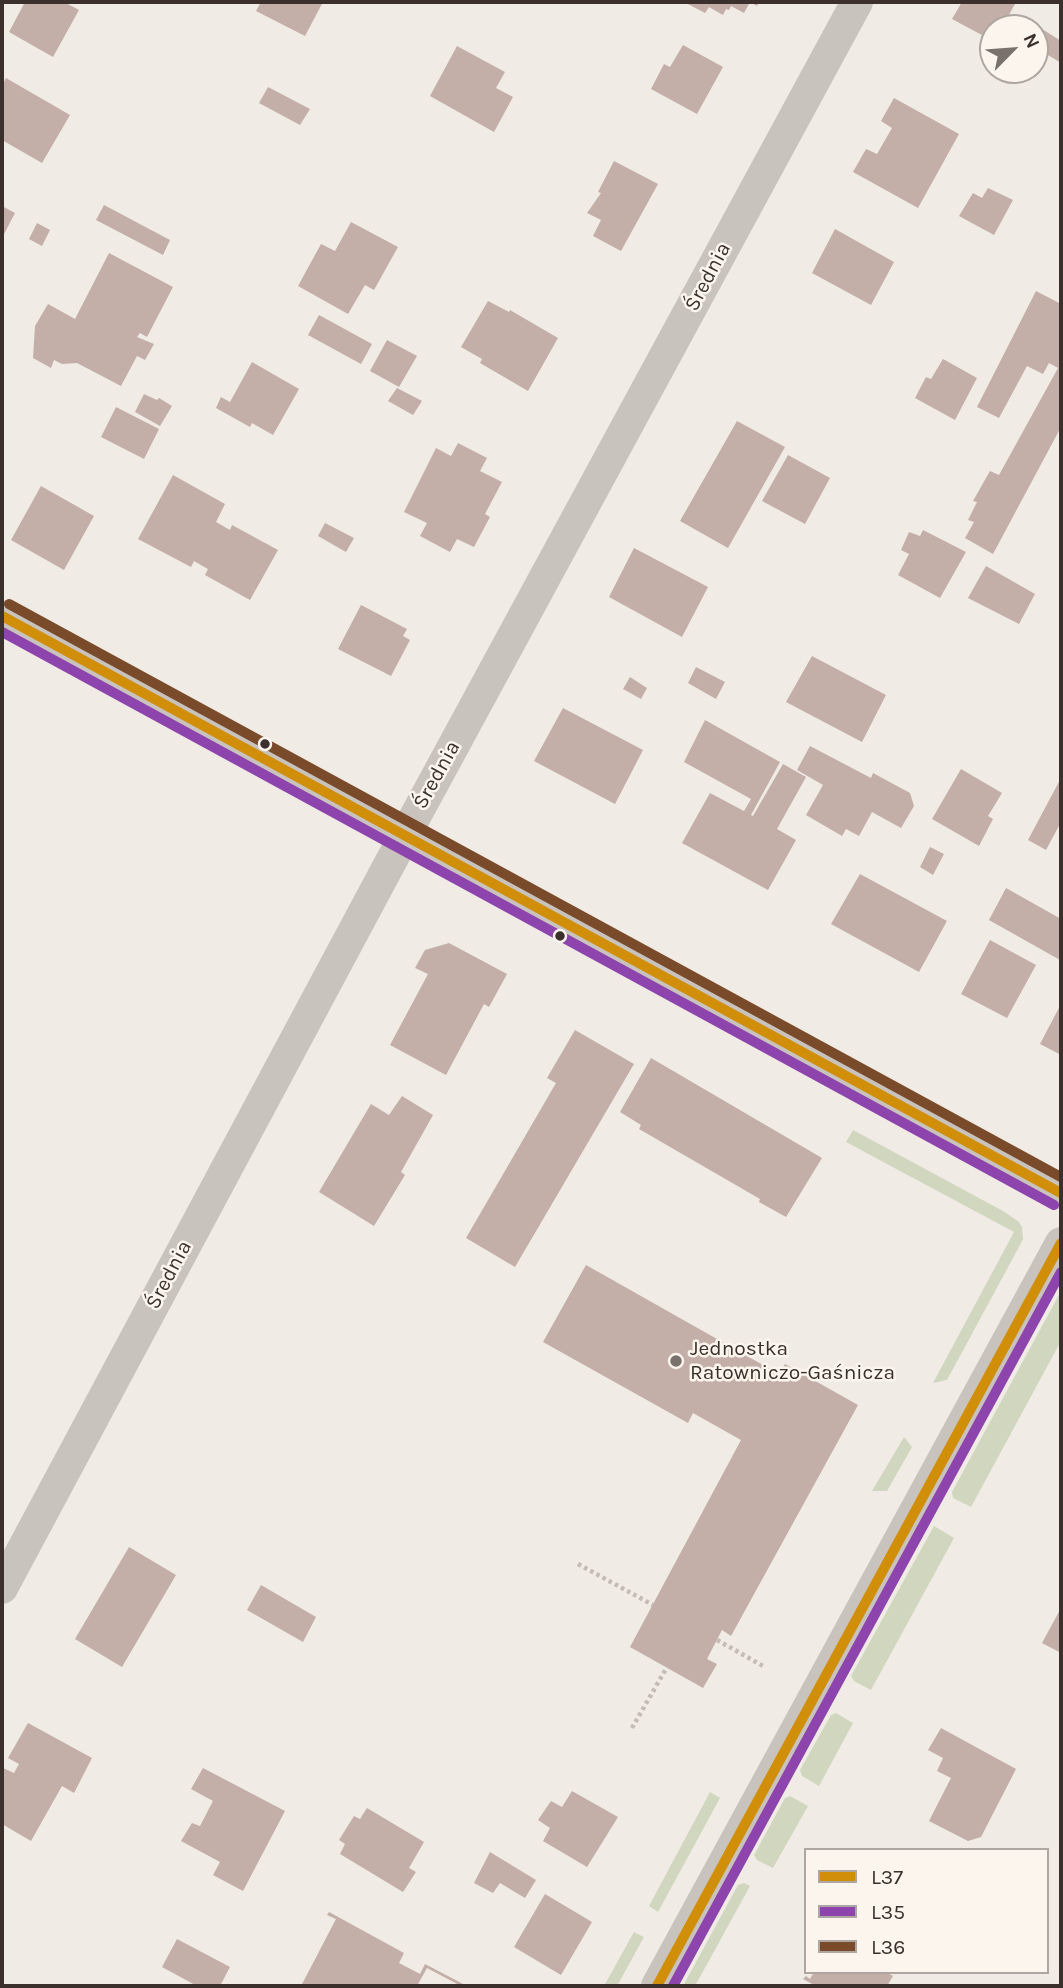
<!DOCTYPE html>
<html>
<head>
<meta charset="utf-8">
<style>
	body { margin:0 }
	#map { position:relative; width:1063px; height:1988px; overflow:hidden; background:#f0ebe5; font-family:Karla,sans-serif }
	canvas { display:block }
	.frame { position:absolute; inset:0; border:4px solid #3b302b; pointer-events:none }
	.legend { position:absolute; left:804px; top:1848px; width:245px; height:126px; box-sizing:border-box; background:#fbf5ee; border:2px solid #aea6a0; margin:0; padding:9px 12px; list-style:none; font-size:21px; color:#3b302b }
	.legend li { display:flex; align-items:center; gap:14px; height:35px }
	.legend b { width:35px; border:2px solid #aea6a0 }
	.north { position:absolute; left:979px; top:14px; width:70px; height:70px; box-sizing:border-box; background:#fbf5ee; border:2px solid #aea6a0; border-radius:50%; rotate:65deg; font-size:19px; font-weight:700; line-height:28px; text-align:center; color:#3b302b }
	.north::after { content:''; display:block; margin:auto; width:24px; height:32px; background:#7a716c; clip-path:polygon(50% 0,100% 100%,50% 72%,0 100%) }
</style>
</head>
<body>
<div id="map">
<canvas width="1063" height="1988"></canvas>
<div class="frame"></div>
<ul class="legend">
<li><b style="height:9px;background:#d18e09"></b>L37</li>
<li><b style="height:9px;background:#8e44ad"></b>L35</li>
<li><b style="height:9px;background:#7a4b2a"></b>L36</li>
</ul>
<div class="north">N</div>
</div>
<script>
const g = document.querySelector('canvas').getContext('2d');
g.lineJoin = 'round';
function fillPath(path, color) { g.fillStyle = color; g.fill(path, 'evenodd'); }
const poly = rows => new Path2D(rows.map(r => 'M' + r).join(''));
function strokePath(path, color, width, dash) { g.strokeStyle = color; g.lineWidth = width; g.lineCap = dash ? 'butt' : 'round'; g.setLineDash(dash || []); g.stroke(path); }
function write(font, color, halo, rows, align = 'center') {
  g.font = font + ' Karla,sans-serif'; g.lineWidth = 5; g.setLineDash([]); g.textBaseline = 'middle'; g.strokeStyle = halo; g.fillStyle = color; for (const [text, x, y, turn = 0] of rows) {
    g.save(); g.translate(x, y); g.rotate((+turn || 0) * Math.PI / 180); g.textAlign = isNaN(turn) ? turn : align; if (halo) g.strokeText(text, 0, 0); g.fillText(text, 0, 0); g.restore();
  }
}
const green = poly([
	[853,1130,1003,1211,1019,1222,1022,1227,1023,1239,1020,1245,947,1380,933,1383,1014,1232,846,1142],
	[1061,1291,1061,1341,971,1507,953,1498,952,1492],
	[904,1437,912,1447,887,1491,872,1491],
	[934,1526,954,1538,871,1690,854,1681,851,1676],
	[836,1713,853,1723,819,1786,802,1776,800,1770,831,1715],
	[710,1792,720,1798,658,1912,649,1906],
	[790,1796,808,1806,773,1868,757,1860,754,1855,785,1798],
	[744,1883,750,1886,695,1986,683,1986,738,1885],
	[634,1932,644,1937,617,1986,604,1986]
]);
const building = poly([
	[25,2,64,2,79,10,53,57,9,32],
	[261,2,323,2,305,36,256,11],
	[684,2,759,2,757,6,750,2,744,13,731,6,729,10,726,9,723,15,709,7,705,13],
	[962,2,1016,2,1002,28,993,28,993,41,952,19],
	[1039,27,1061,41,1061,63,1035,47,1035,35],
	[683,45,723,67,697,114,651,89,664,64,670,67],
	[457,46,505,72,496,88,513,97,494,132,430,96],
	[6,78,70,115,42,163,2,140,2,86],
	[268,87,310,109,300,125,259,103],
	[894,98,959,134,918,208,853,172,866,149,877,154,892,128,881,121],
	[614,161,658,184,621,251,593,236,601,220,587,213,601,193,598,192],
	[988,188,1013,200,994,235,959,216,973,193,982,198],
	[104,205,170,240,163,255,96,220],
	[2,206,15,213,2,238],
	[351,222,398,247,374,290,365,285,348,314,298,286,321,244,335,251],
	[37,223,50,230,42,246,29,239],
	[835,229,894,262,871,305,812,273],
	[109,253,173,287,147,337,140,333,137,337,154,344,145,360,137,356,121,386,77,363,62,364,54,360,51,368,33,358,35,326,48,304,75,319],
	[1036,291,1061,304,1061,427,993,554,965,538,974,522,968,520,977,502,973,501,990,471,999,475,1058,368,1049,363,1043,374,1027,366,999,418,977,407],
	[488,301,509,312,510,310,558,338,528,391,480,363,482,359,461,347],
	[319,315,372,344,361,364,308,335],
	[387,340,417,356,399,387,370,371],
	[943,359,977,378,955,420,915,398,926,377,931,379],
	[252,362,299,389,273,435,252,423,250,427,216,408,221,397,230,402],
	[397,388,422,401,413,415,388,401],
	[144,394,157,400,159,398,172,406,160,426,135,412],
	[116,407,159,429,144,459,101,437],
	[737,421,785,447,728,548,680,521],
	[458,443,487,458,480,471,502,482,485,514,490,517,474,547,457,539,450,552,420,536,427,523,404,512,436,448,451,456],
	[788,455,830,478,805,524,762,501],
	[173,475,225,504,216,522,230,530,232,525,278,550,250,600,205,575,208,569,194,561,191,567,138,539],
	[41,486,94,516,64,570,11,540],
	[325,523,354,538,346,552,318,536],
	[923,530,966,552,940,598,898,575,909,554,901,550,909,532,920,536],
	[634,548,708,587,682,637,609,597],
	[986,566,1035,594,1019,624,968,598],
	[361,605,407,629,403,636,410,640,391,676,338,649],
	[812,656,886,695,862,742,786,702],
	[696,667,725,682,716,699,688,683],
	[630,677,647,688,641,699,623,689],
	[563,708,643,750,615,804,534,761],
	[705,720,780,762,751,815,753,816,783,764,806,777,777,829,796,840,768,890,682,843,710,793,744,811,751,799,684,762],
	[810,746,871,778,873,773,910,793,914,806,901,828,872,812,859,836,846,829,842,836,806,815,823,785,797,770],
	[961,769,1002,793,988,816,993,819,979,846,932,819],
	[1061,778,1061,822,1046,850,1028,840],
	[930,847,944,854,933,875,920,867],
	[860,874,947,921,919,972,831,924],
	[1006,888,1061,919,1060,960,989,920],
	[990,940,1036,965,1007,1018,961,994],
	[449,943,507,974,489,1007,484,1004,446,1075,390,1045,428,974,415,968,425,950],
	[1061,1004,1061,1055,1040,1044],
	[575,1030,634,1064,515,1267,466,1238,556,1083,547,1078],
	[651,1058,822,1158,786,1217,759,1202,760,1199,639,1129,641,1125,620,1112],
	[402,1096,433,1115,401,1172,405,1175,374,1226,319,1192,371,1104,389,1115],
	[586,1265,779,1374,785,1364,858,1405,731,1636,722,1630,707,1659,717,1664,703,1688,630,1647,741,1440,693,1413,688,1423,543,1342],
	[129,1547,176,1575,122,1667,75,1639],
	[261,1585,316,1617,303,1642,247,1610],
	[1061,1608,1061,1653,1042,1643],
	[28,1723,92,1758,74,1793,62,1786,31,1841,2,1824,2,1770,3,1768,14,1773,19,1764,8,1758],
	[941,1728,1016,1769,981,1837,968,1841,929,1821,951,1778,937,1771,943,1758,928,1750],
	[203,1768,285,1811,243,1891,213,1875,220,1862,181,1841,192,1823,200,1826,213,1801,191,1789],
	[572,1791,618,1817,587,1867,543,1841,550,1828,538,1820,551,1801,562,1807],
	[367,1808,424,1842,409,1868,416,1872,403,1892,340,1854,345,1844,339,1840,354,1816,360,1819],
	[490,1852,536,1880,525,1898,500,1883,493,1893,474,1883],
	[545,1894,592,1922,561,1975,514,1947],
	[329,1912,404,1953,399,1963,420,1974,425,1964,467,1986,461,1986,427,1968,417,1986,301,1986,336,1919,327,1915],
	[177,1939,230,1967,220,1986,197,1986,162,1967],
	[814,1972,886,1972,893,1976,887,1986,816,1986,803,1979,806,1976,810,1979]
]);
const path = poly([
	[578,1564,653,1605],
	[717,1640,763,1666],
	[632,1728,667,1667]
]);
const minor = poly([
	[2,616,404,837,1061,1193],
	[2,1588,404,837,857,2],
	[657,1986,1061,1243]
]);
const bus1 = poly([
	[2,616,1061,1193],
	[657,1986,1061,1243]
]);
const bus2 = poly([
	[2,632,1054,1205],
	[673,1986,1061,1272]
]);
const bus3 = poly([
	[9,604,1061,1177]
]);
const markers = [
	[265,744,6,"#3b302b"],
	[560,936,6,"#3b302b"],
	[676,1361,7,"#7a716c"]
];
const streetNames = [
	["Średnia",708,277,-62],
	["Średnia",437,775,-61],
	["Średnia",169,1275,-62]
];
const poiNames = [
	["Jednostka",690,1349],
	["Ratowniczo-Gaśnicza",690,1373]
];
fillPath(green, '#d1d6bf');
fillPath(building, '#c3afa7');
strokePath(path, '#c2bbb6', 4.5, [3.5, 3.5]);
strokePath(minor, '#c9c3be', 32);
strokePath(bus1, '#d18e09', 10);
strokePath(bus2, '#8e44ad', 10);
strokePath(bus3, '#7a4b2a', 10);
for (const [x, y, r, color] of markers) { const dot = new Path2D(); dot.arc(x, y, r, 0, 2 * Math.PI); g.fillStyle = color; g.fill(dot); strokePath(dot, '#fbf5ee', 2.5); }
write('21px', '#3b302b', '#fbf5ee', streetNames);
write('21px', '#3b302b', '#fbf5ee', poiNames, 'left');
</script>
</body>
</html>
